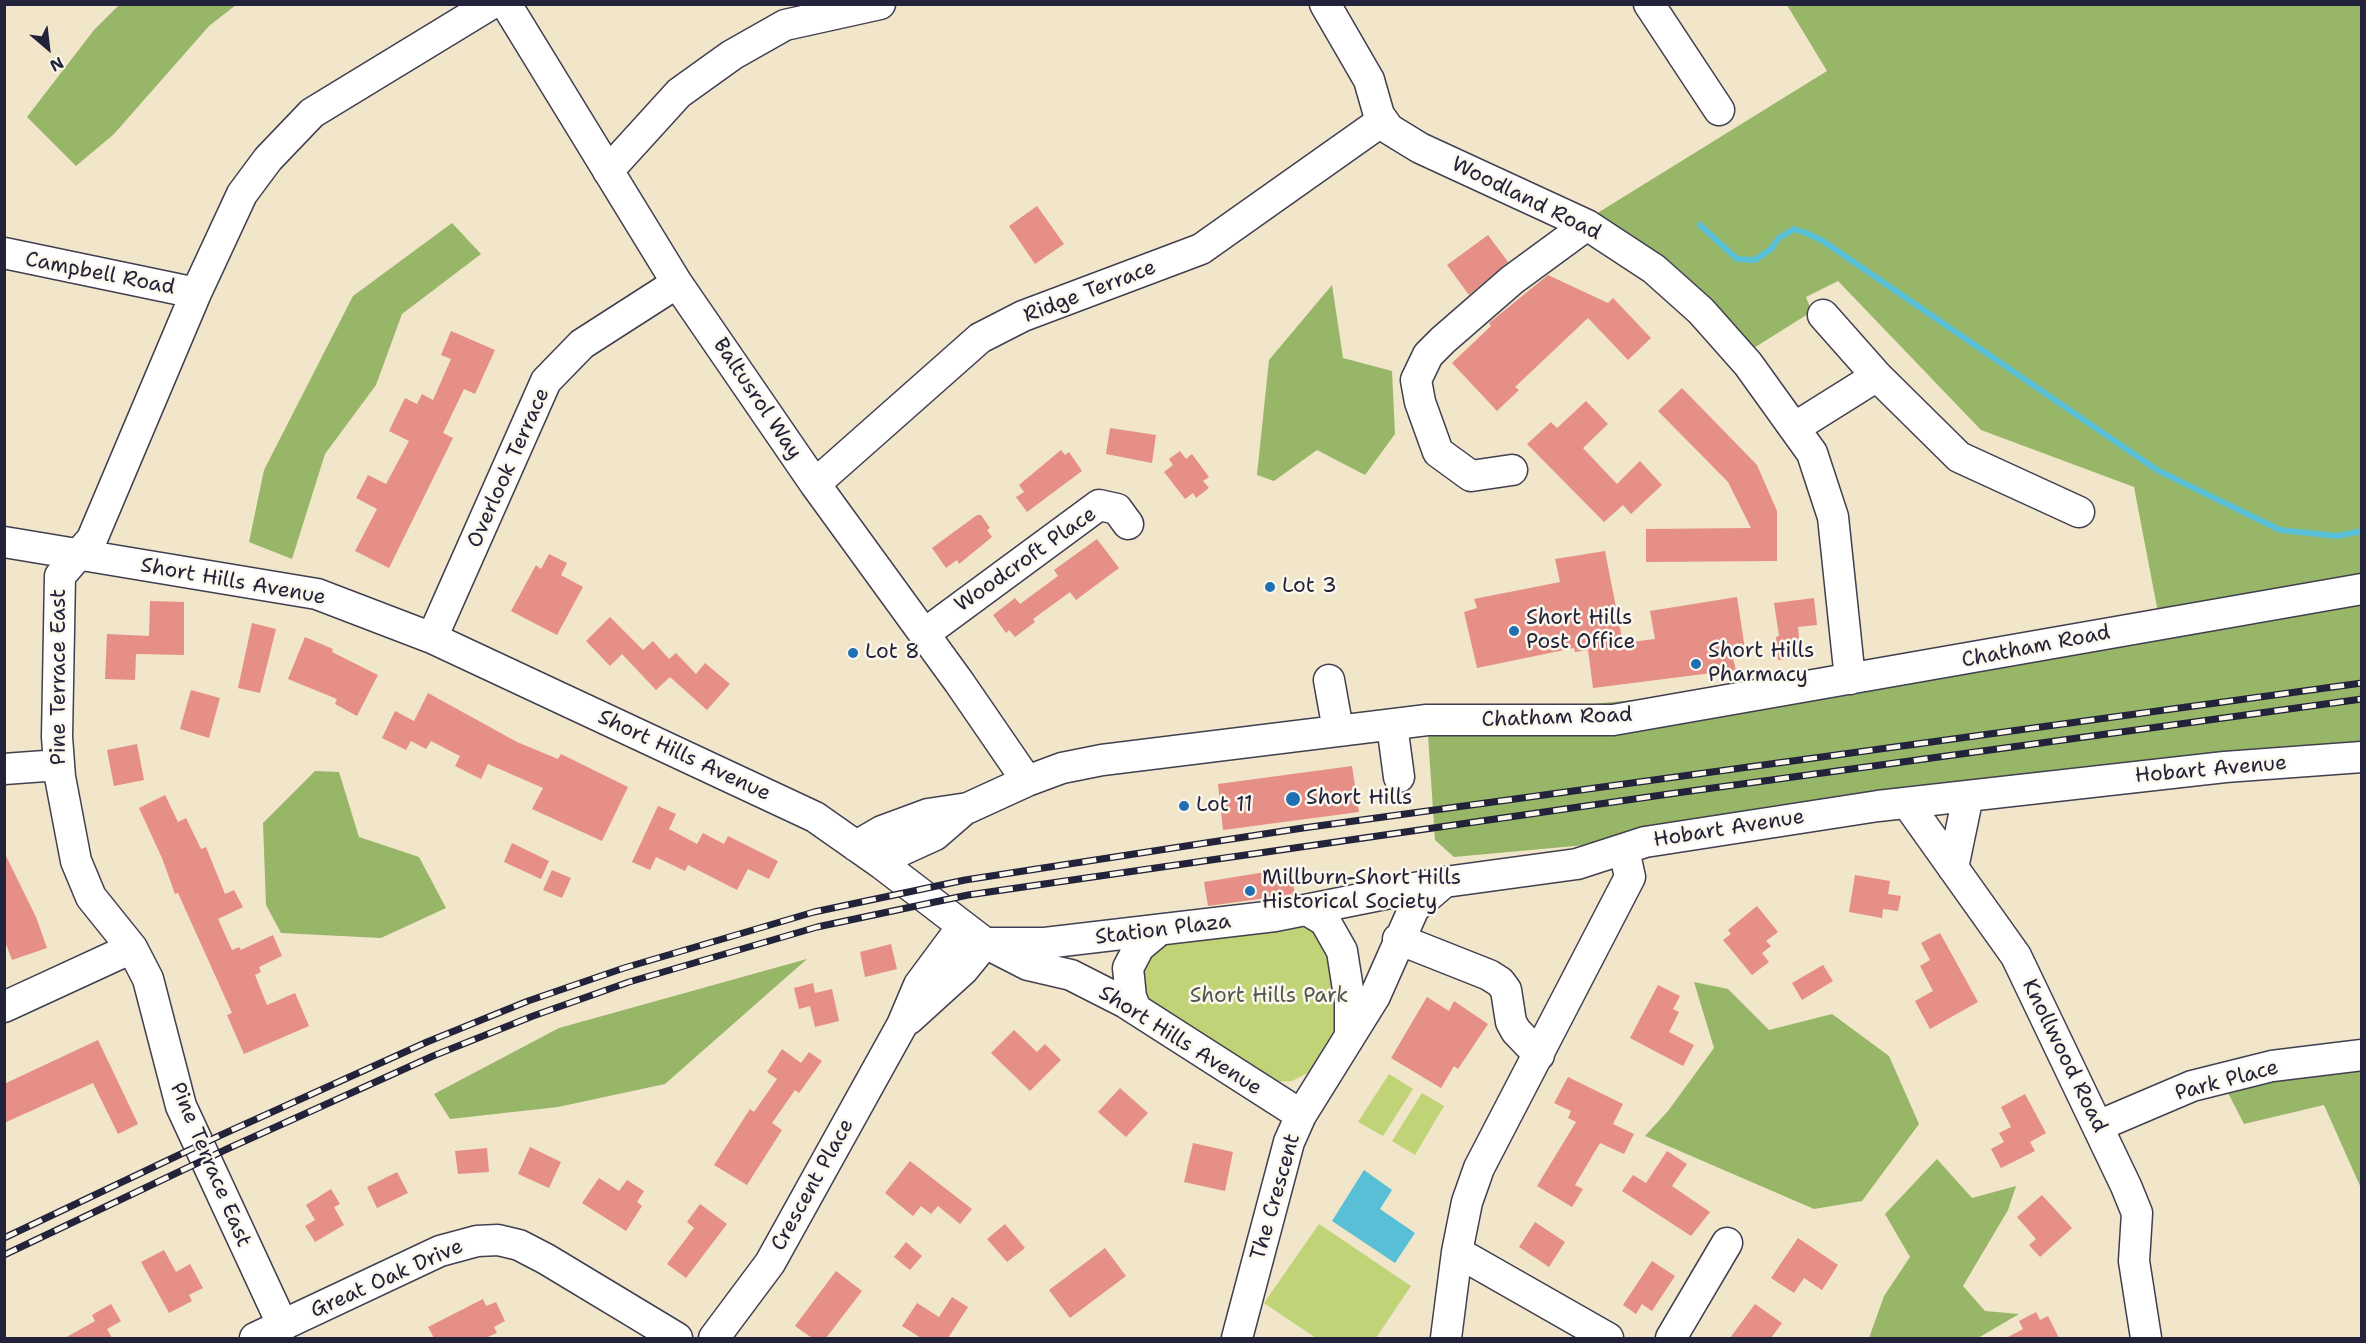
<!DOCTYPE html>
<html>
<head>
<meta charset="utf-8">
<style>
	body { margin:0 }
	#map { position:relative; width:2366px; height:1343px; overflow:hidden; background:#f1e5ca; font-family:"Shantell Sans",sans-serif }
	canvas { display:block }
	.frame { position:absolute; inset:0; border:6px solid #22223b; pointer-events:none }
	.north { position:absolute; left:18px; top:18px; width:60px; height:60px; -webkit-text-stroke:4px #fbf7ec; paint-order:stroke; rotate:152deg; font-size:16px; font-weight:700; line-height:24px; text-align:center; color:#22223b }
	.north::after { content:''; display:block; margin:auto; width:21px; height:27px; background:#22223b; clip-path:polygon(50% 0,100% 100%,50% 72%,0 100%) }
</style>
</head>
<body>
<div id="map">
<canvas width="2366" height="1343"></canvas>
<div class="frame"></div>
<div class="north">N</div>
</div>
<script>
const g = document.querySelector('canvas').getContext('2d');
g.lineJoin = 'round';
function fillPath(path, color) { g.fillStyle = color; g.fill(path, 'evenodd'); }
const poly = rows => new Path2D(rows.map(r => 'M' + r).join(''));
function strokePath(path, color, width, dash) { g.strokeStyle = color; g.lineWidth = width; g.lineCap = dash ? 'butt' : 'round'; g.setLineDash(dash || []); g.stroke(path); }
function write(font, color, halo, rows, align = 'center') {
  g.font = font + ' "Shantell Sans",sans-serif'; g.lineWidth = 5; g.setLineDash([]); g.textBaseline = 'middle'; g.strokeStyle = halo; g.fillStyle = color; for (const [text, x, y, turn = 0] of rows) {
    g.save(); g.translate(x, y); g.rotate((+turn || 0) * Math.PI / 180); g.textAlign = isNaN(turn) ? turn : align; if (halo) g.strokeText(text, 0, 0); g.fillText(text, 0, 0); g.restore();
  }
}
const green = poly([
	[1293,923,1314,931,1335,966,1337,1031,1308,1073,1292,1081,1273,1082,1157,1011,1142,993,1141,971,1149,955,1160,945],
	[1389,1074,1413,1089,1383,1136,1358,1122],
	[1422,1093,1444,1106,1415,1155,1392,1141],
	[1319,1224,1411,1286,1376,1338,1316,1338,1264,1303]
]);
const forest = poly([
	[119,5,236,5,209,26,114,134,76,166,27,117,94,30],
	[1787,5,2361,5,2361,757,1651,839,1454,857,1435,840,1427,720,1767,687,2160,623,2134,487,1981,430,1838,281,1806,297,1810,307,1808,314,1741,356,1583,222,1827,71],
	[452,223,481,254,402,314,376,385,325,454,292,559,249,542,264,470,353,296],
	[1332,285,1343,358,1392,371,1395,434,1365,475,1317,450,1274,481,1257,475,1269,360],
	[315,771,339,772,359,837,419,857,446,908,381,938,281,933,266,905,263,823],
	[807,959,665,1084,558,1107,450,1119,434,1094,559,1028],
	[1694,982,1728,989,1769,1030,1832,1014,1889,1056,1919,1124,1862,1201,1814,1209,1645,1136,1668,1111,1714,1048],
	[2361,1063,2361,1188,2324,1105,2244,1124,2226,1089],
	[1937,1159,1972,1198,2016,1186,2008,1210,1963,1286,1985,1311,2019,1314,1978,1338,1869,1338,1884,1296,1910,1257,1885,1214]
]);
const water = poly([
	[1364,1170,1392,1190,1380,1209,1415,1233,1395,1263,1332,1221]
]);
const stream = poly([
	[1700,225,1737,259,1755,260,1771,249,1779,238,1794,229,1806,233,1823,241,2157,470,2280,530,2337,536,2362,531]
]);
const building = poly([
	[1037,206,1064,244,1035,264,1009,226],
	[1488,235,1508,262,1469,295,1447,265],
	[1548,275,1608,303,1613,298,1651,338,1628,360,1588,318,1515,387,1519,390,1497,411,1452,363,1491,326,1489,323],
	[451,331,495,350,475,394,464,389,443,433,453,438,389,568,355,551,377,509,356,498,368,475,386,484,409,441,389,431,405,398,417,404,422,394,433,400,451,359,441,355],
	[1682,388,1757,465,1777,511,1777,561,1646,562,1646,529,1751,528,1728,482,1658,411],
	[1586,401,1608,424,1583,448,1617,484,1640,461,1662,485,1631,514,1623,505,1604,522,1527,444,1551,422,1557,428],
	[1110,428,1156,435,1152,463,1106,454],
	[1061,450,1065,455,1069,452,1082,471,1027,512,1016,497,1024,492,1019,485],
	[1180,451,1186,459,1192,454,1209,477,1203,481,1209,488,1196,498,1193,493,1185,499,1164,472,1173,465,1169,459],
	[977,515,981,515,990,528,987,530,992,537,959,564,957,560,946,568,932,548],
	[1097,539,1119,568,1076,600,1070,592,1033,619,1035,622,1015,637,1009,630,1006,633,993,615,1015,598,1020,604,1058,576,1054,570],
	[1605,551,1623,643,1655,639,1650,611,1737,597,1745,649,1731,651,1736,670,1593,688,1588,650,1575,652,1574,648,1477,668,1464,612,1477,608,1474,599,1560,582,1555,559],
	[549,554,567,563,561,575,583,587,557,635,511,611,536,565,541,569],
	[1814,598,1817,625,1798,627,1801,657,1778,660,1776,637,1779,636,1774,603],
	[150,601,184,602,184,655,136,654,135,680,105,679,107,634,149,636],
	[610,617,643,650,653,641,669,659,676,653,696,674,705,663,730,684,707,710,670,677,656,690,622,654,610,666,586,641],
	[252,623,276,629,260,693,238,688],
	[305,637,333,649,332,652,378,675,357,716,335,704,337,699,288,679],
	[191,690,220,698,209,738,180,729],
	[428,693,517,742,558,759,561,754,628,787,602,841,532,809,543,788,488,764,481,779,455,766,460,756,431,741,426,749,411,741,406,750,382,738,395,711,414,721],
	[137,744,144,780,114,786,107,750],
	[1352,766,1359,812,1223,830,1218,784],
	[165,795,178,822,186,818,201,849,206,847,225,894,234,890,243,907,218,919,232,950,239,947,241,950,273,935,282,956,259,967,261,972,255,975,267,1005,295,993,309,1026,244,1054,227,1015,232,1013,178,893,175,894,162,858,139,808],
	[658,806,676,814,669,829,697,844,703,833,724,844,728,836,778,861,769,879,748,869,737,890,688,865,685,871,656,857,650,870,632,862],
	[512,843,549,861,541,879,504,862],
	[4,852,36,917,47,948,12,960,4,939],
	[1290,868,1295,894,1208,906,1204,882],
	[552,870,571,878,562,898,543,890],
	[1855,875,1890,881,1888,894,1901,896,1898,911,1883,909,1882,918,1849,912],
	[1757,906,1778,932,1766,941,1771,946,1762,953,1769,962,1752,975,1723,940,1731,934,1728,930],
	[1940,933,1978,1002,1930,1029,1915,1001,1933,991,1920,966,1930,960,1921,943],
	[891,944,897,969,865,977,860,952],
	[1823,965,1833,981,1802,1000,1792,983],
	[813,983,815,993,832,989,839,1021,815,1027,810,1006,799,1009,794,988],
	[1658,985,1680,996,1673,1009,1679,1012,1669,1032,1694,1045,1683,1066,1630,1038],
	[1427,997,1449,1011,1454,1001,1488,1024,1458,1069,1454,1066,1441,1088,1391,1058],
	[1014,1030,1037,1052,1045,1044,1061,1060,1030,1091,991,1053],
	[98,1040,138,1124,118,1134,93,1083,4,1123,4,1084],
	[782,1049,801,1063,809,1052,822,1061,799,1093,795,1090,772,1123,782,1130,747,1185,714,1165,750,1109,754,1112,777,1079,767,1072],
	[1568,1077,1623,1104,1613,1124,1634,1134,1624,1154,1600,1143,1575,1185,1583,1189,1572,1207,1537,1186,1576,1122,1568,1118,1571,1111,1554,1103],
	[1120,1088,1148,1113,1126,1137,1098,1112],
	[2025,1094,2046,1133,2030,1142,2035,1151,2001,1168,1991,1149,2004,1142,1999,1133,2011,1127,2001,1107],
	[1193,1143,1233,1152,1225,1191,1184,1182],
	[530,1147,561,1162,549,1188,518,1174],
	[487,1148,489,1172,458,1174,455,1151],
	[1667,1151,1687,1164,1672,1186,1710,1212,1691,1236,1622,1191,1633,1175,1646,1183],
	[910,1161,972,1209,960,1224,938,1206,931,1214,921,1206,913,1216,885,1193],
	[397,1172,408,1193,377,1208,367,1187],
	[599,1178,619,1191,627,1180,644,1191,637,1202,642,1206,626,1231,582,1203],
	[331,1189,340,1204,334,1207,344,1225,315,1242,305,1226,315,1220,306,1205],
	[2042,1195,2072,1228,2040,1257,2029,1245,2036,1239,2017,1217],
	[700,1204,727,1224,686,1278,667,1264,694,1228,687,1222],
	[1535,1222,1565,1242,1549,1267,1519,1247],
	[1005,1224,1025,1248,1007,1262,987,1239],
	[1798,1238,1838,1265,1822,1290,1804,1278,1794,1293,1771,1278],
	[906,1242,922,1256,910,1270,894,1257],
	[1105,1248,1126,1276,1070,1318,1049,1290],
	[164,1250,176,1272,190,1264,203,1288,189,1295,192,1301,169,1313,141,1262],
	[1652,1261,1675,1276,1652,1311,1642,1304,1636,1314,1623,1305],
	[836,1271,862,1291,826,1338,812,1338,795,1326],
	[952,1297,968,1307,948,1338,921,1338,902,1326,917,1303,939,1317],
	[483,1299,486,1306,496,1302,505,1321,494,1327,497,1333,485,1338,434,1338,428,1327],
	[111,1304,121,1321,107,1329,112,1338,65,1338,95,1321,92,1315],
	[1755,1304,1782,1323,1771,1338,1730,1338],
	[2036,1312,2040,1320,2048,1316,2059,1338,2006,1338,2023,1329,2019,1321]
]);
const minor = poly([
	[506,4,677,283,815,484,959,682,1027,781],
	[1325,4,1369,80,1379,115,1389,129,1420,148,1587,225,1654,269,1701,311,1748,364,1812,453,1833,517,1850,679],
	[1649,4,1719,110],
	[608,171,679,93,732,55,785,25,880,4],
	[4,253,196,293],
	[1823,315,1877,376],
	[1794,428,1877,376,1959,457,2079,512],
	[1512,470,1471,476,1438,452,1420,402,1416,380,1428,355,1443,340,1512,280,1587,225],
	[815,484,980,338,1023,316,1201,249,1382,121],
	[4,542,317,594,432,638,815,817,882,864,985,943,1028,965,1071,975,1126,1003,1301,1115],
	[924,634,1099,505,1117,509,1128,524],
	[432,638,546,381,582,344,677,283],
	[1329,680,1338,730],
	[1392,725,1399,777],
	[4,769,59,765],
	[1907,803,2016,956,2126,1186,2137,1213,2134,1261,2146,1338],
	[856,846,882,831,928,814,968,808,1027,781,1062,768,1102,760,1427,720,1613,720,2362,589],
	[882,864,902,850,935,835,965,809],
	[1953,868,1968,796],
	[1307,910,1325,921,1342,951,1350,1002,1350,1032],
	[1398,939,1489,975,1500,982,1506,990,1511,1022,1516,1031,1539,1055],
	[991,943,1045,943,1275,916,1445,882,1577,864,1645,842,1878,806,2225,767,2362,757],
	[4,1007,132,948],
	[1136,1009,1131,997,1128,968,1139,947,1157,932],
	[909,1019,963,970,985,943],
	[2098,1126,2192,1086,2272,1066,2362,1055],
	[1457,1252,1608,1338],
	[283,1326,181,1106,148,979,132,948,91,897,76,861,60,777,57,737,60,576,92,539,196,293,242,194,268,159,312,113,491,4],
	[255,1338,440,1251,477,1241,498,1240,519,1245,546,1259,677,1338],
	[714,1338,770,1263,902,1025,919,985,962,927],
	[1237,1338,1289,1142,1301,1115,1375,996,1414,908,1442,884],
	[1446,1338,1457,1252,1467,1202,1479,1168,1630,877,1624,850],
	[1671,1338,1727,1243]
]);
const rail = poly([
	[4,1238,221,1135,427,1042,528,1001,624,968,814,912,965,880,1303,828,2362,683],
	[4,1255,227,1149,433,1056,533,1016,629,982,817,927,968,895,1669,794,2362,699]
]);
const markers = [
	[1270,587,6,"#1f6fb2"],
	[1514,631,6,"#1f6fb2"],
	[853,653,6,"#1f6fb2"],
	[1696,664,6,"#1f6fb2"],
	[1293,799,8,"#1f6fb2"],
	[1184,806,6,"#1f6fb2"],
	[1250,891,6,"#1f6fb2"]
];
const streetNames = [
	["Woodland Road",1526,199,26],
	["Campbell Road",100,274,11],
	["Ridge Terrace",1090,292,-21],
	["Baltusrol Way",757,399,56],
	["Overlook Terrace",509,468,-66],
	["Woodcroft Place",1026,560,-35],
	["Short Hills Avenue",233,582,10],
	["Chatham Road",2036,647,-11],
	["Pine Terrace East",60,677,-90],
	["Chatham Road",1557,718,-2],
	["Short Hills Avenue",684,756,25],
	["Hobart Avenue",2211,770,-5],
	["Hobart Avenue",1729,829,-9],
	["Station Plaza",1163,930,-7],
	["Short Hills Avenue",1180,1041,32],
	["Knollwood Road",2064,1056,64],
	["Park Place",2227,1081,-15],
	["Pine Terrace East",210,1165,67],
	["Crescent Place",813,1185,-61],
	["The Crescent",1276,1197,-74],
	["Great Oak Drive",387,1279,-24]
];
const poiNames = [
	["Lot 3",1282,587],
	["Short Hills",1526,619],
	["Post Office",1526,643],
	["Short Hills",1708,652],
	["Pharmacy",1708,676],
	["Lot 8",865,653],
	["Short Hills",1306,799],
	["Lot 11",1196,806],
	["Millburn-Short Hills",1262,879],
	["Historical Society",1262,903]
];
const parkNames = [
	["Short Hills Park",1269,997]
];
fillPath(green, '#c0d477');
fillPath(forest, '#98b668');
fillPath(water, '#58bfd6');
strokePath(stream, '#58bfd6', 6);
fillPath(building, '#e68f86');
strokePath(minor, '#413f50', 33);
strokePath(minor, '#fff', 30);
strokePath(rail, '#22223b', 7);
strokePath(rail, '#fbf7ec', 4.5, [14]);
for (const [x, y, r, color] of markers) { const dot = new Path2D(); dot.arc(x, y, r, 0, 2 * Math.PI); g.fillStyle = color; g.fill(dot); strokePath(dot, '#fbf7ec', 2); }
write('21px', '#22223b', '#fbf7ec', streetNames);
write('21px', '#22223b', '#fbf7ec', poiNames, 'left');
write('21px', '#51574d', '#fbf7ec', parkNames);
</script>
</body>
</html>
